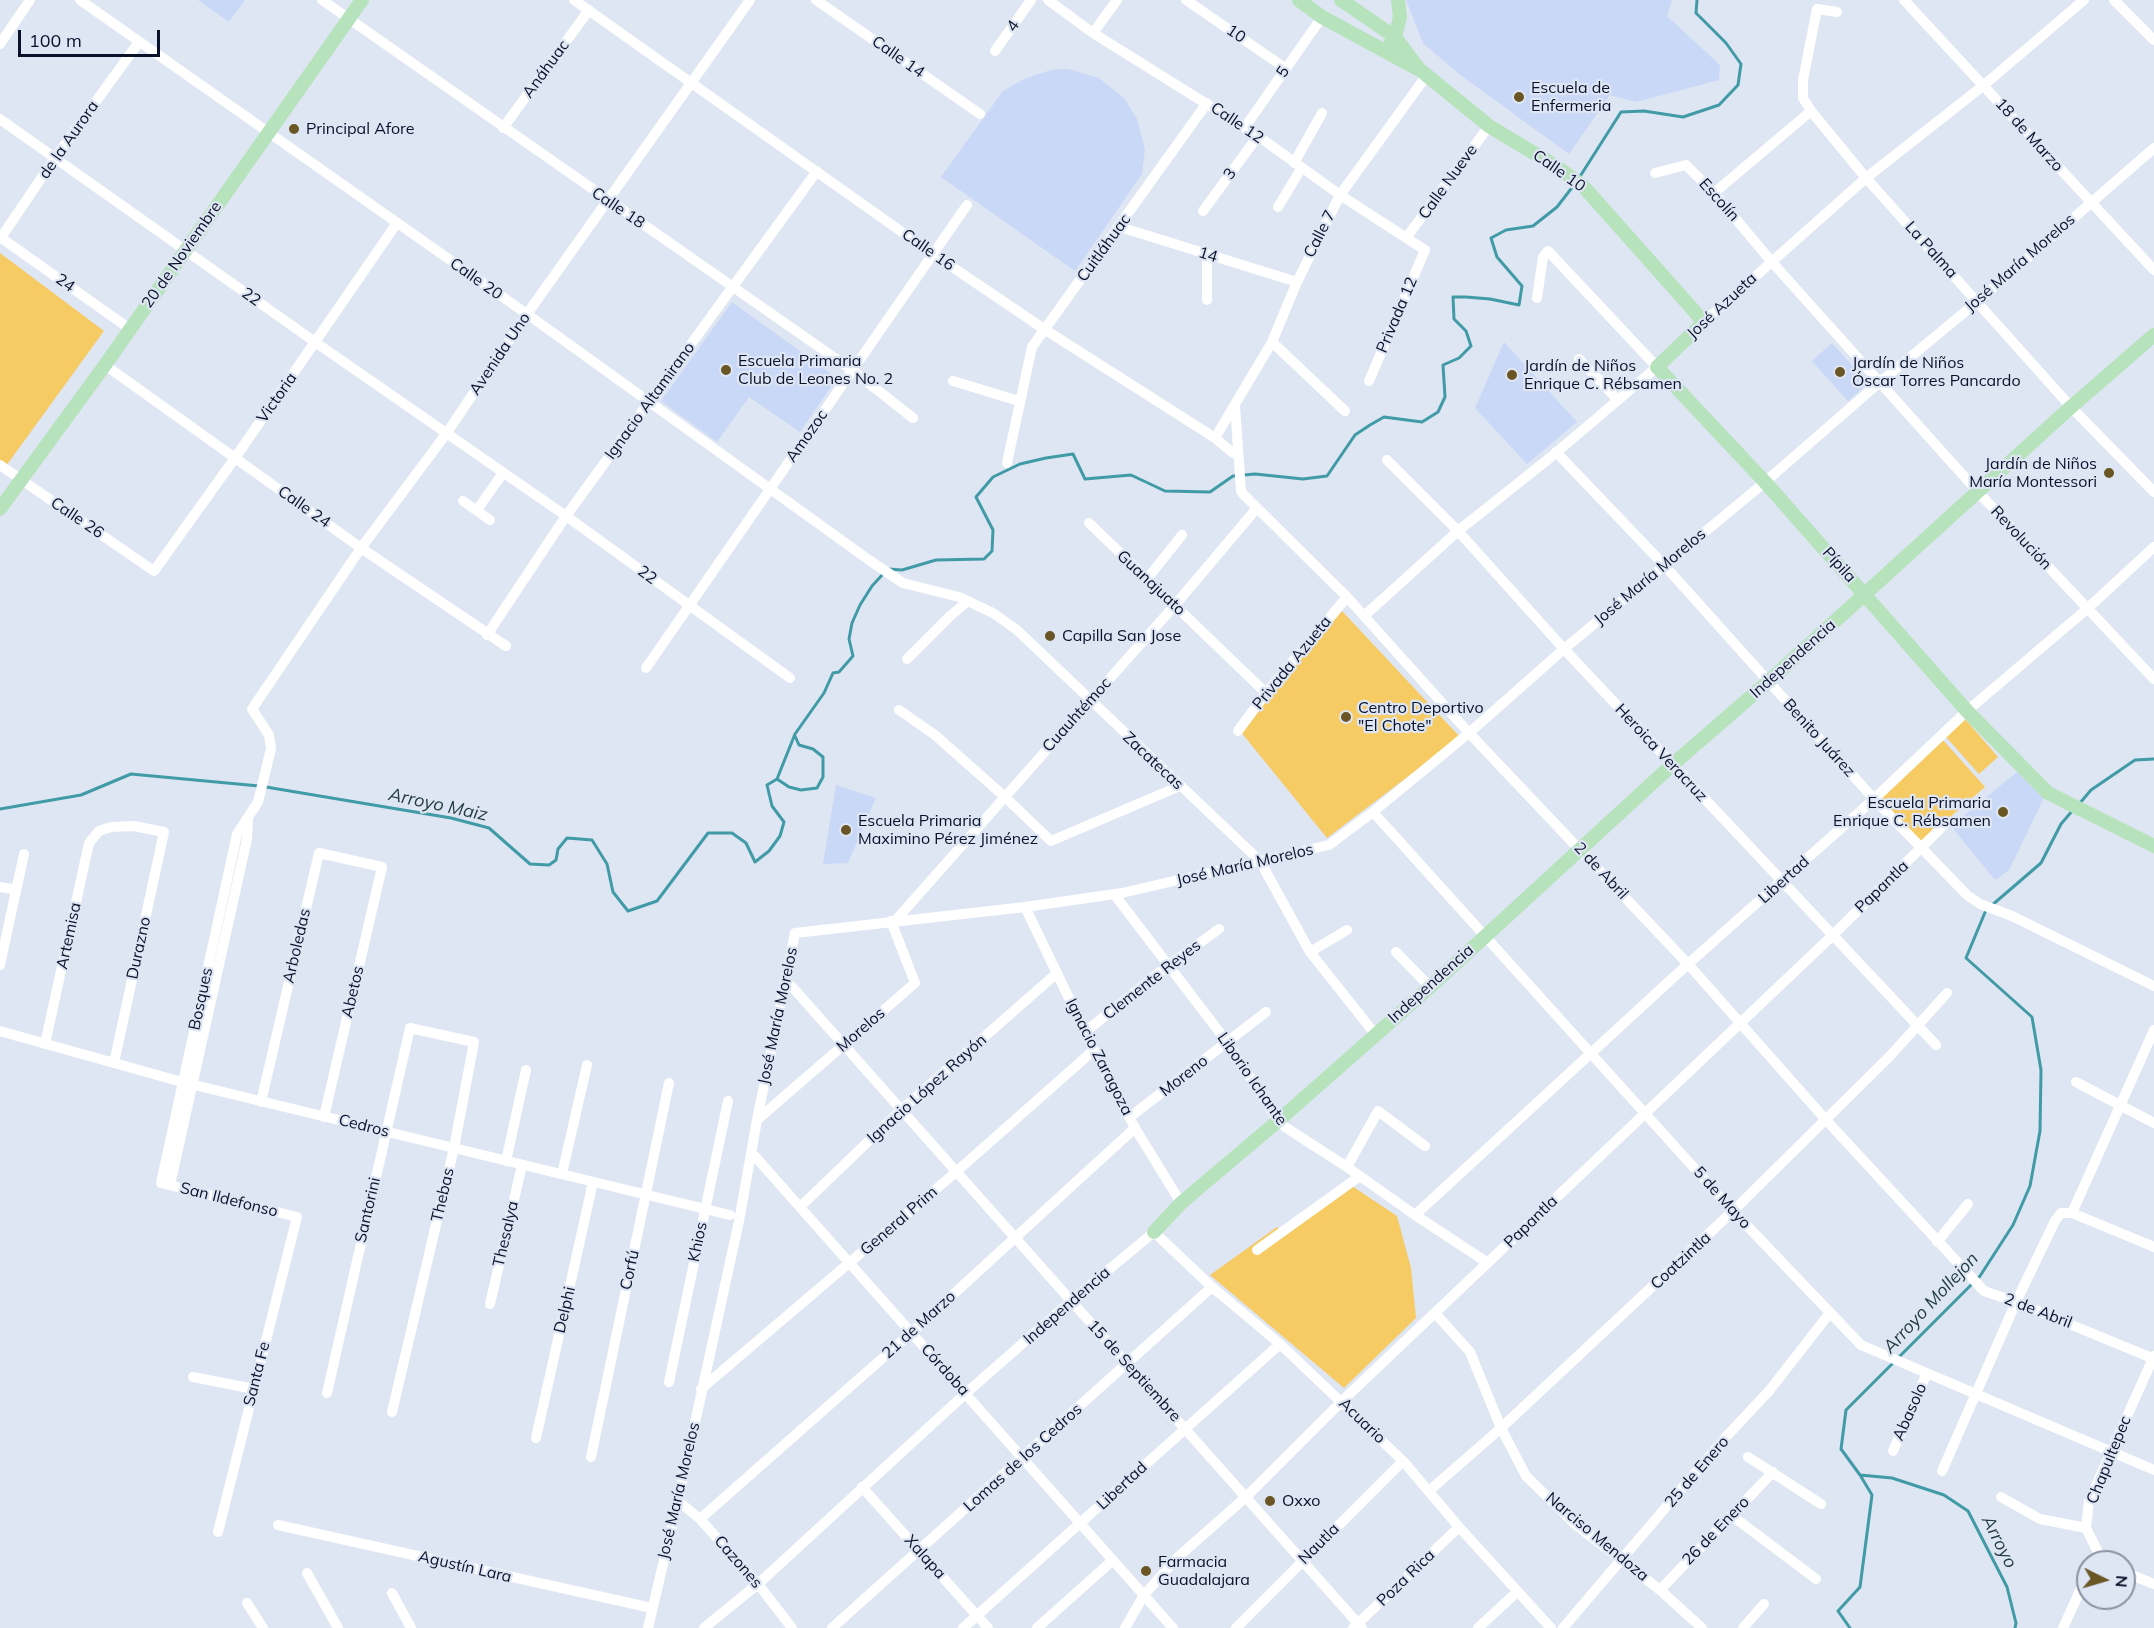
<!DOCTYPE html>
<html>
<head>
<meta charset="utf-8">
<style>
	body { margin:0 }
	#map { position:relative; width:2154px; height:1628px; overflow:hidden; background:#dee5f3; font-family:Mulish,sans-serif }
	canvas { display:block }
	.north { position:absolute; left:2076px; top:1550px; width:60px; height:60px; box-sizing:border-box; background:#dee5f3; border:2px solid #8991a3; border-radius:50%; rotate:95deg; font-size:16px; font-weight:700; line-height:24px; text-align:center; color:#0a122b }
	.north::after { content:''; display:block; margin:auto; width:21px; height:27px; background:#6a5524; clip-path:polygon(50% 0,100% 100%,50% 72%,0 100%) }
	.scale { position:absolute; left:18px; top:30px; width:142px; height:27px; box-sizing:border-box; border:3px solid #0a122b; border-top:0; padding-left:8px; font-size:18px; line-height:21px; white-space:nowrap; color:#0a122b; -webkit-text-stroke:4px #dee5f3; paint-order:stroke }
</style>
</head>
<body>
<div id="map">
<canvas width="2154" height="1628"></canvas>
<div class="north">N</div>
<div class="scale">100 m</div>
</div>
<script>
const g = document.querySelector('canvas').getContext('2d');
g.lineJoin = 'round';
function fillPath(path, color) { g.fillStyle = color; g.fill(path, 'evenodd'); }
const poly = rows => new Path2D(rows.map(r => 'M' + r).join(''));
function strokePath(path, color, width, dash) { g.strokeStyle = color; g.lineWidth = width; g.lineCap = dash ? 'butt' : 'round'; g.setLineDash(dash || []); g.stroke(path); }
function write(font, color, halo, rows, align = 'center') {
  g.font = font + ' Mulish,sans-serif'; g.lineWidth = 4.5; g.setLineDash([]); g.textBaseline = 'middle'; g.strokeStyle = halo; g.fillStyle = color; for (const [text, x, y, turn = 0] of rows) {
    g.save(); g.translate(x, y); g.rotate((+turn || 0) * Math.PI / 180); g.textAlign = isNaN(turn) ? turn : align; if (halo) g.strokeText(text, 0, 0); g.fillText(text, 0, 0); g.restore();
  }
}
const built = poly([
	[198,0,245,0,229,22],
	[1406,0,1672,0,1667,16,1720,65,1719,80,1636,102,1610,95,1569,154,1459,74,1423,43],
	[1068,69,1099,78,1124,98,1137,119,1145,149,1142,174,1075,271,941,177,1003,91,1024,79,1051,70],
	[732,302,837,378,800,432,749,397,717,442,661,401],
	[1504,342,1577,422,1527,464,1475,408],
	[1832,343,1868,383,1848,401,1812,361],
	[2017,772,2044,798,2009,870,1995,880,1951,826],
	[836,785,876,798,848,863,823,864]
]);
const green = poly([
	[0,253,104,331,6,466,0,461],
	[1342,611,1460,737,1327,838,1240,731],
	[1965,719,1998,757,1979,774,1946,737],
	[1943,740,1985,787,1920,843,1879,799],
	[1349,1184,1397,1216,1411,1268,1416,1318,1344,1388,1210,1275,1277,1227,1282,1234]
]);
const stream = poly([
	[1579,178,1621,112,1644,111,1683,117,1719,105,1738,85,1741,64,1726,43,1696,13,1697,0],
	[888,569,902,570,936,560,984,559,992,551,993,530,976,497,993,477,1020,464,1046,458,1073,454,1085,479,1131,475,1165,491,1210,492,1233,476,1255,474,1303,479,1327,476,1355,435,1370,425,1384,417,1422,422,1438,412,1445,397,1443,365,1459,358,1471,346,1466,331,1454,319,1453,297,1466,297,1490,299,1519,305,1522,286,1497,257,1491,238,1506,230,1533,226,1557,207,1574,185],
	[777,779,789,787,801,790,817,788,823,777,823,757,813,749,799,745,795,736],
	[266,787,451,818,489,828,530,864,549,865,556,860,558,849,567,838,592,840,607,864,613,892,628,911,657,901,708,833,732,833,746,843,755,862,769,851,780,836,784,822,772,806,767,785,777,779,795,734,824,693,833,673,839,672,853,656,849,639,852,623,860,605,872,586,883,574],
	[2080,803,2091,790,2135,760,2154,759],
	[0,809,81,795,131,774,259,786],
	[1991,906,2041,863,2061,824,2073,810],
	[1898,1358,1980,1276,2013,1225,2030,1186,2040,1131,2041,1070,2032,1017,1966,958,1986,910],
	[1860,1475,1892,1478,1944,1495,1968,1511,2007,1587,2016,1623,2015,1628],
	[1850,1628,1838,1611,1860,1587,1872,1495,1860,1475,1841,1449,1846,1410,1893,1363]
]);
const minor = poly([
	[80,0,527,314,869,560,903,583,959,597,993,613,1017,630,1260,861,1310,952,1375,1034],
	[322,0,852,370,913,418],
	[574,0,933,254,1044,329,1215,438,1233,453,1238,453],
	[816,0,980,114],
	[1048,0,1093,33,1258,136,1340,195,1425,250,1369,381],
	[1186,0,1285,68],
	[1904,0,2154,270],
	[2114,0,2154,40],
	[1837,12,1817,9,1803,80,1803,98,1811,111,1866,178,2071,407,2154,492],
	[1093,33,1117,0],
	[0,44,30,0],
	[995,51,1031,0],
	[0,119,315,342,566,516,790,678],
	[1245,127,1322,17],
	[503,128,589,10],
	[1294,163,1322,113],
	[1655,173,1686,165,1714,193,1771,261,1978,492,2154,679],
	[1714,193,1811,111],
	[1278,207,1301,169],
	[1203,211,1258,136],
	[1120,227,1297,282],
	[0,237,130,329],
	[1406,238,1489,126],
	[0,239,55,158,139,42],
	[1207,300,1207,254],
	[1704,322,1866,178,1984,85,2084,0],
	[1272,342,1345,411],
	[1579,359,1618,400],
	[105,365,361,548,506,646],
	[953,381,1019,401],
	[1235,406,1241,491,1243,494,1347,597,1469,733,1688,964,1826,1120,1984,1291,2016,1302,2154,1359],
	[1215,438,1272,342,1297,282,1340,195,1427,75],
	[1556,452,1664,565,1874,799,1967,895,1980,904,2012,916,2154,986],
	[1387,460,1458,531,1564,649,1936,1045],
	[1007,463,1032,347,1207,103],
	[0,465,154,571,235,458,397,223],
	[463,501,490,520],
	[477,510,503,473],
	[1089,523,1266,693],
	[1147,579,1182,535],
	[1364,616,1458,531,1551,457,1657,367,1548,251,1543,257,1537,298],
	[487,635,566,516,817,171],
	[907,659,950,616,968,601],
	[646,668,967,205],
	[899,710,935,735,1005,797,1051,841,1180,786],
	[1238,731,1266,693,1347,597],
	[1373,812,1733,1211,1861,1345,2154,1470],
	[0,887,16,890],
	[1114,894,1227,1042,1278,1121,1285,1127,1347,1167,1415,1215,1488,1263],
	[1025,907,1094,1050,1135,1128,1181,1203],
	[895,921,1175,605,1257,508],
	[1310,952,1347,930],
	[1396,952,1430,987],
	[0,965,24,854],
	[786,980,1362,1628],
	[0,1031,182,1082,730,1215],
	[1085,1032,1169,965,1219,929],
	[45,1044,89,843,99,831,111,827,134,826,164,832,114,1063],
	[2076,1082,2154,1123],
	[261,1102,319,853,382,867,324,1117],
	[1130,1117,1266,1012],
	[757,1120,915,983,891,921],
	[752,1153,1173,1628],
	[506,1161,526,1070],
	[1347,1167,1378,1111,1425,1146],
	[562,1174,587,1065],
	[170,1185,247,839,248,818],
	[800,1207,901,1110,1057,973],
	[2072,1213,2154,1030],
	[1415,1215,1688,964,1874,799,1967,711,2087,609,2154,547],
	[1937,1242,1968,1204],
	[1257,1250,1360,1176],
	[490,1304,522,1165],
	[1435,1313,1470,1352,1501,1428,1526,1476,1575,1524,1660,1590,1702,1628],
	[193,1377,254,1389],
	[669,1382,728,1101],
	[701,1389,956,1172,1094,1050],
	[327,1393,410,1028,474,1042,454,1148,392,1412],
	[536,1438,593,1182],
	[1893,1451,1927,1373],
	[591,1457,669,1083],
	[1748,1457,1821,1504],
	[1942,1471,2016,1302,2055,1221,2061,1213,2072,1213,2154,1247],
	[862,1487,988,1628],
	[1429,1491,1501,1428,1733,1211,1890,1056,1947,993],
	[2001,1497,2040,1519,2086,1528],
	[678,1501,700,1519,758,1584,792,1628],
	[1731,1515,1816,1579],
	[700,1519,911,1333,1135,1128],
	[278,1525,652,1608],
	[218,1532,297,1217,161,1183,237,834,258,802,271,749,269,735,252,709,361,548,446,434,527,314,750,0],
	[2109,1562,2098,1552,2086,1528,2089,1501,2154,1356],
	[2124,1572,2154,1584],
	[307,1573,338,1628],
	[1660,1590,1773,1472],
	[392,1593,411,1628],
	[247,1603,263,1628],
	[648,1628,678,1501,739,1221,757,1120,795,933,1025,907,1122,893,1329,845,1373,812,1469,733,1564,649,1765,482,1880,382,1977,302,2154,148],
	[704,1628,758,1584,965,1394,1071,1301,1154,1232,1212,1287,1280,1344,1403,1461,1459,1527,1551,1628],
	[832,1628,1212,1287],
	[963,1628,1280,1344],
	[1037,1628,1113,1560],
	[1125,1628,1144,1595,1178,1557,1246,1497,1342,1401,1832,936,1946,823],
	[1236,1628,1403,1461],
	[1353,1628,1459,1527],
	[1478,1628,1517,1592],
	[1563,1628,1724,1439,1769,1391,1829,1314],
	[1743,1628,1764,1604],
	[2063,1628,2088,1573]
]);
const major = poly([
	[1299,0,1322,17,1416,68],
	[1341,0,1395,37,1419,69,1489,126,1557,167,1583,186,1704,322,1657,367,1765,482,1967,711,2048,793,2154,846],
	[1390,44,1395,37,1400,17,1398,0],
	[0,509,105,365,362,0],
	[1154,1232,1181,1203,1278,1121,1430,987,1672,765,1769,681,2071,407,2154,335]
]);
const markers = [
	[1519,97,6,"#6a5524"],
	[294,129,6,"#6a5524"],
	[726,370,6,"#6a5524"],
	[1840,372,6,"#6a5524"],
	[1512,375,6,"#6a5524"],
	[2109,473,6,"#6a5524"],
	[1050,636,6,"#6a5524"],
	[1346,717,6,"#6a5524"],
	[2003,812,6,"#6a5524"],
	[846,830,6,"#6a5524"],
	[1270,1501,6,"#6a5524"],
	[1146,1571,6,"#6a5524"]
];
const streetNames = [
	["4",1013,26,-55],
	["10",1236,34,34],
	["Calle 14",898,57,35],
	["Anáhuac",546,69,-54],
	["5",1283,72,-55],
	["Calle 12",1237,123,34],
	["18 de Marzo",2029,135,48],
	["de la Aurora",69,140,-55],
	["Calle 10",1559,171,35],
	["3",1230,174,-53],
	["Calle Nueve",1448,182,-54],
	["Escolín",1719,200,48],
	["Calle 18",618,208,34],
	["Calle 7",1320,234,-63],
	["Cuitláhuac",1104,248,-54],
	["Calle 16",928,250,35],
	["La Palma",1931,250,48],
	["20 de Noviembre",182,255,-55],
	["14",1208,255,17],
	["José María Morelos",2020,263,-41],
	["Calle 20",476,279,35],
	["24",65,283,35],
	["22",251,297,35],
	["José Azueta",1722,306,-43],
	["Privada 12",1397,315,-67],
	["Avenida Uno",500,354,-56],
	["Victoria",277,398,-55],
	["Ignacio Altamirano",650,401,-54],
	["Amozoc",807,436,-55],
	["Calle 24",304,507,35],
	["Calle 26",77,518,34],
	["Revolución",2021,538,47],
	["Pípila",1839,565,48],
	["22",647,575,36],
	["José María Morelos",1650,577,-40],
	["Guanajuato",1151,583,43],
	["Independencia",1793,659,-42],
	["Privada Azueta",1292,663,-51],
	["Cuauhtémoc",1077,715,-48],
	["Benito Juárez",1819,738,48],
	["Heroica Veracruz",1661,753,47],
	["Zacatecas",1153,761,43],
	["José María Morelos",1245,865,-13],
	["2 de Abril",1601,871,47],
	["Libertad",1784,880,-42],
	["Papantla",1882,887,-44],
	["Artemisa",69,936,-78],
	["Arboledas",297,946,-77],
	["Durazno",139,948,-78],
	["Clemente Reyes",1152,980,-38],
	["Independencia",1431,984,-42],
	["Abetos",353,992,-77],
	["Bosques",201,999,-78],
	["José María Morelos",778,1016,-78],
	["Morelos",861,1030,-41],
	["Ignacio Zaragoza",1099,1057,63],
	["Moreno",1184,1076,-38],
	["Liborio Ichante",1252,1079,55],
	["Ignacio López Rayón",927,1089,-42],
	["Cedros",364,1126,14],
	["Thebas",443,1195,-77],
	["5 de Mayo",1722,1198,48],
	["San Ildefonso",229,1200,14],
	["Santorini",368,1210,-77],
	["General Prim",899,1221,-41],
	["Papantla",1531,1222,-44],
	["Thesalya",506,1234,-77],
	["Khios",698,1242,-78],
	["Coatzintla",1681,1261,-43],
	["Corfú",630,1270,-78],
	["Independencia",1067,1306,-41],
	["Delphi",565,1310,-77],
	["2 de Abril",2038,1311,21],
	["21 de Marzo",919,1325,-42],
	["Córdoba",945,1370,48],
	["15 de Septiembre",1134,1371,48],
	["Santa Fe",257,1374,-76],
	["Abasolo",1910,1412,-66],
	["Acuario",1362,1421,44],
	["Lomas de los Cedros",1023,1458,-42],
	["Chapultepec",2109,1460,-68],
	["25 de Enero",1697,1472,-49],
	["Libertad",1122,1486,-43],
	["José María Morelos",679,1491,-77],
	["26 de Enero",1716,1531,-46],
	["Narciso Mendoza",1597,1537,40],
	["Nautla",1319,1544,-45],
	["Xalapa",925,1557,48],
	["Cazones",738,1562,49],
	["Agustín Lara",465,1567,13],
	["Poza Rica",1406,1578,-44]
];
const poiNames = [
	["Escuela de",1531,88],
	["Enfermeria",1531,106],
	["Principal Afore",306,129],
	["Escuela Primaria",738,361],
	["Club de Leones No. 2",738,379],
	["Jardín de Niños",1852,363],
	["Óscar Torres Pancardo",1852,381],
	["Jardín de Niños",1524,366],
	["Enrique C. Rébsamen",1524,384],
	["Jardín de Niños",2097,464,"right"],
	["María Montessori",2097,482,"right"],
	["Capilla San Jose",1062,636],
	["Centro Deportivo",1358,708],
	["\"El Chote\"",1358,726],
	["Escuela Primaria",1991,803,"right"],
	["Enrique C. Rébsamen",1991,821,"right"],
	["Escuela Primaria",858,821],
	["Maximino Pérez Jiménez",858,839],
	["Oxxo",1282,1501],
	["Farmacia",1158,1562],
	["Guadalajara",1158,1580]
];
const waterNames = [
	["Arroyo Maiz",438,805,12],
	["Arroyo Mollejon",1931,1303,-47],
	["Arroyo",1999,1542,63]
];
fillPath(built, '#cad8f7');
fillPath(green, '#f7cb63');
strokePath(stream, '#419ba6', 3);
strokePath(minor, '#fff', 10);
strokePath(major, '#b6e3bb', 14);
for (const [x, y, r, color] of markers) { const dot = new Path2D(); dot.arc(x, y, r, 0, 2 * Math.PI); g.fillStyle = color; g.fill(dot); strokePath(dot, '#dee5f3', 2); }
write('16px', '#0a122b', '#dee5f3', streetNames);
write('16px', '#0a122b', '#dee5f3', poiNames, 'left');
write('italic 18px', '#1f3b3f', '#dee5f3', waterNames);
</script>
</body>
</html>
